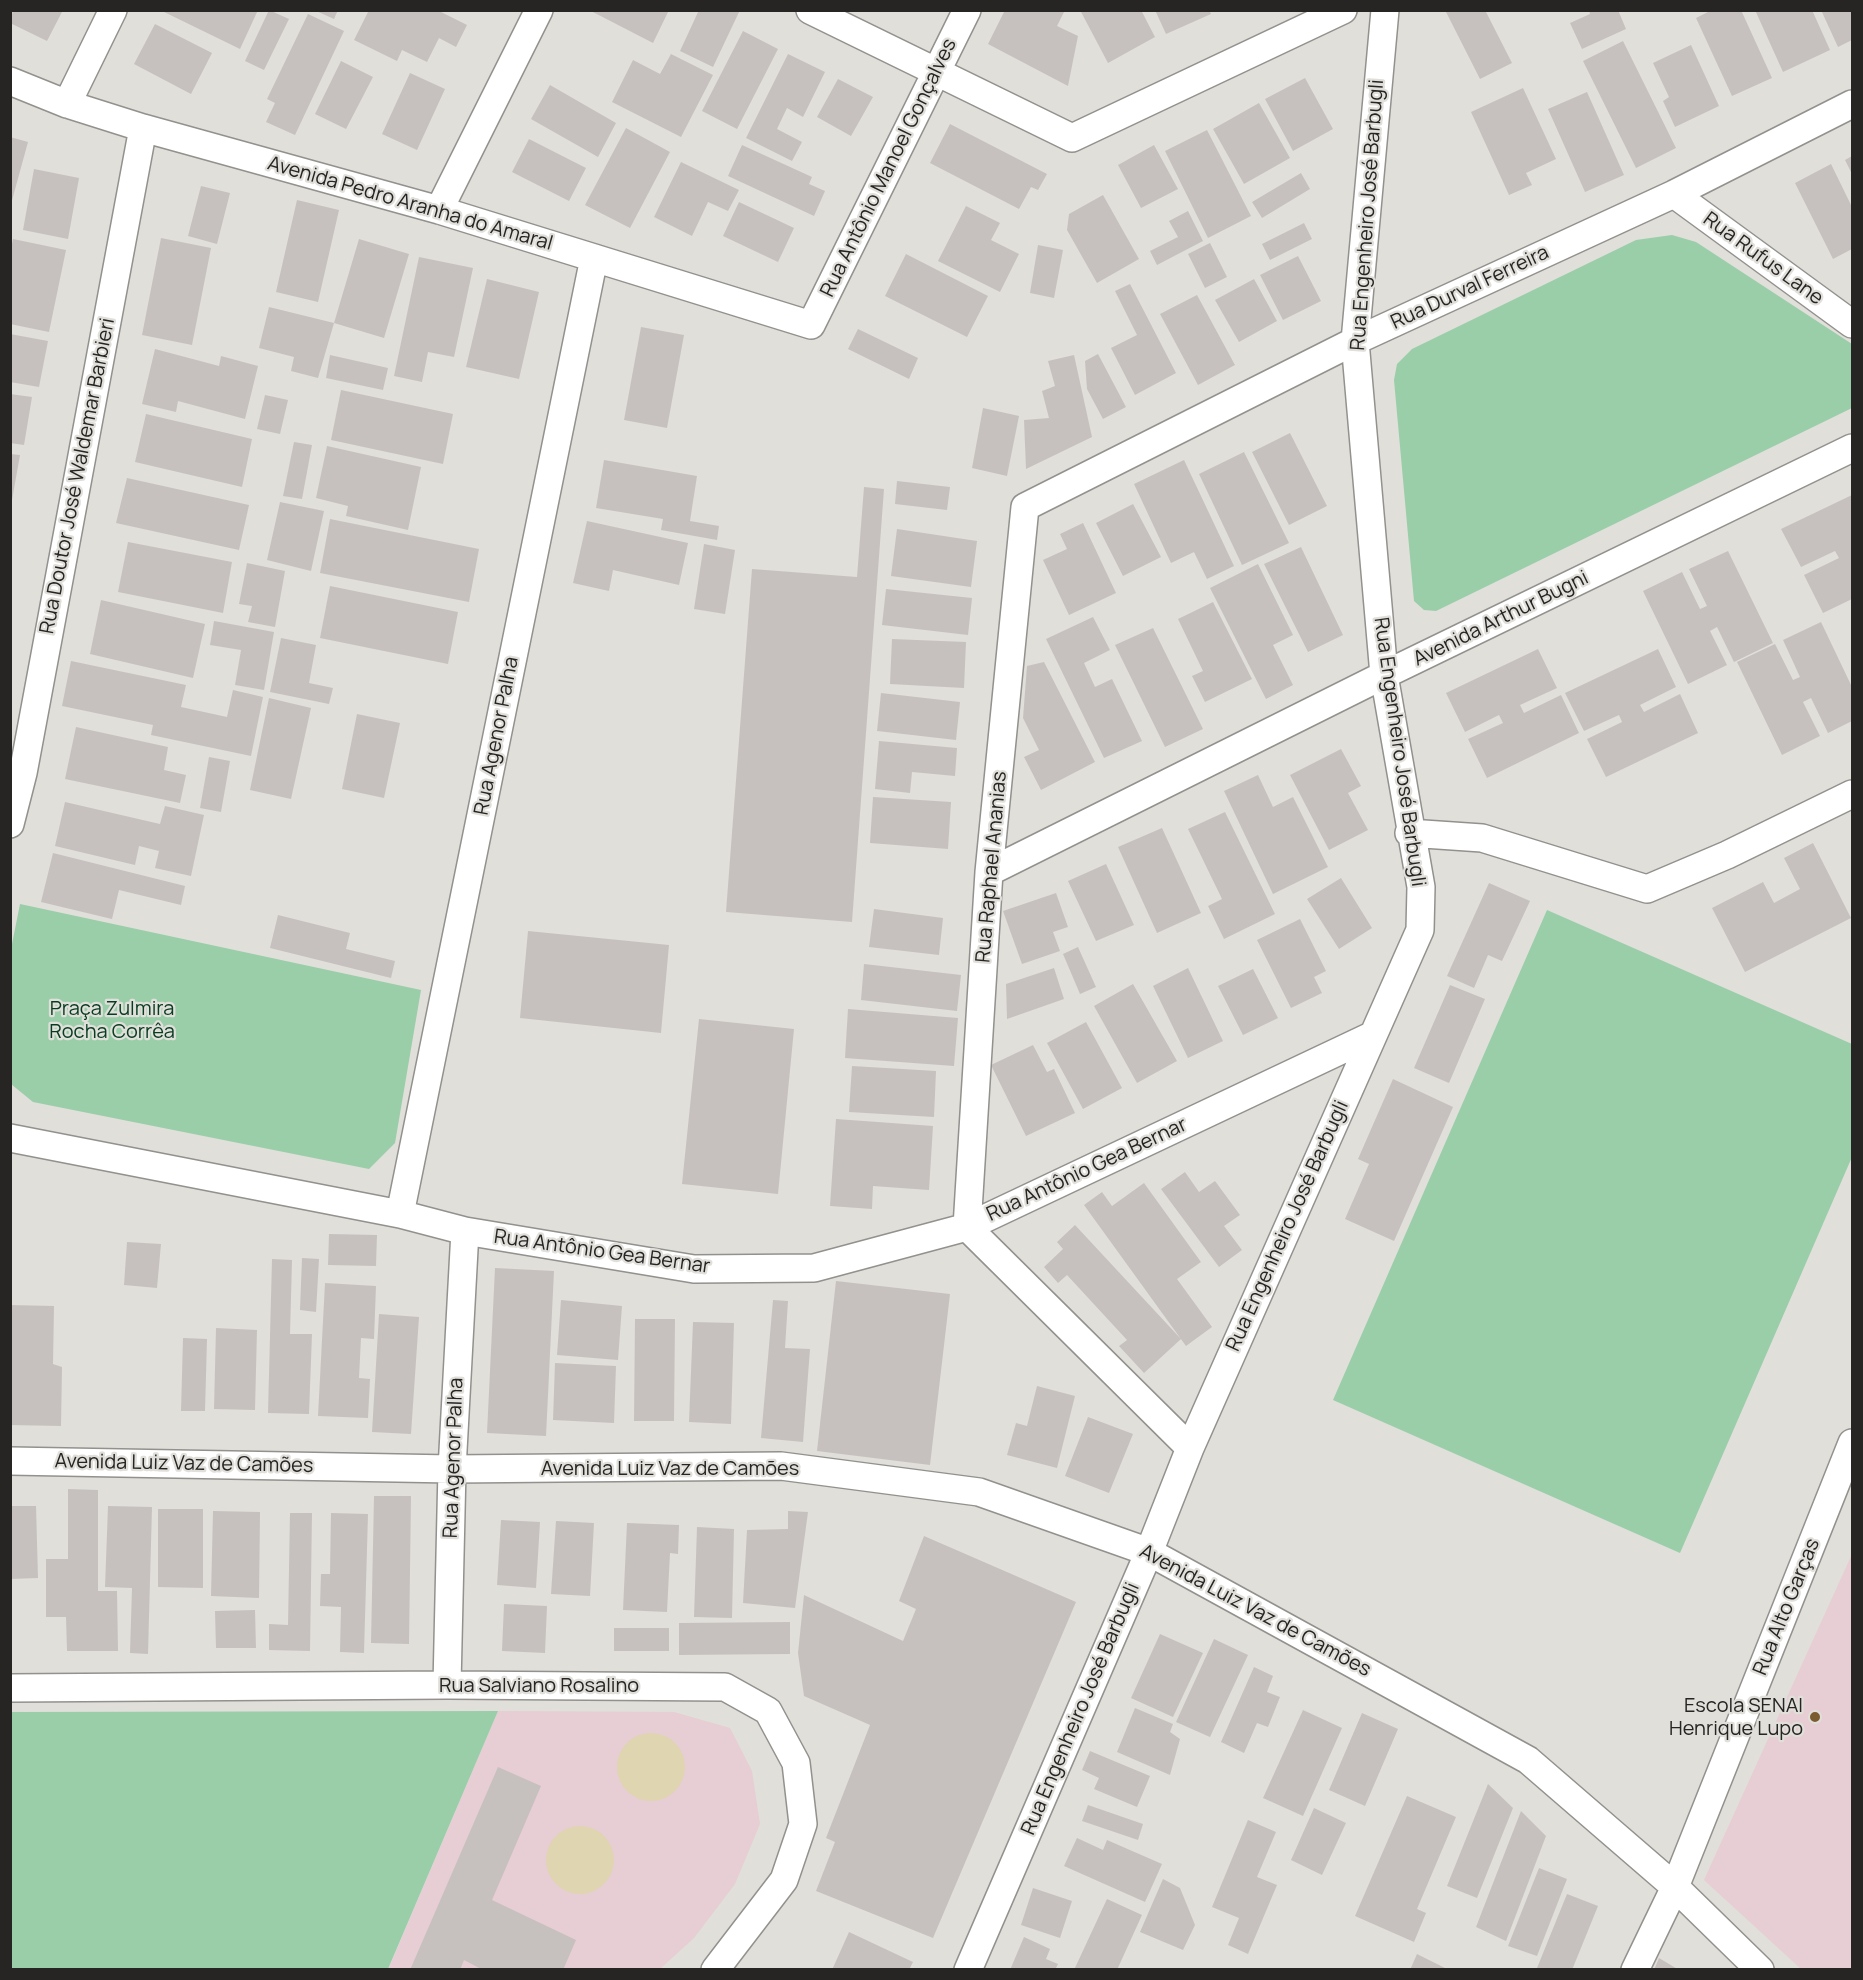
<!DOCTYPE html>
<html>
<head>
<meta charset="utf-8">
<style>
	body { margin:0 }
	#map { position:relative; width:1863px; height:1980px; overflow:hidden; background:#e0dfda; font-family:Manrope,sans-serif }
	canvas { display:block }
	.frame { position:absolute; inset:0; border:12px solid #262524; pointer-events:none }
</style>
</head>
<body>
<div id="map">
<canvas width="1863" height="1980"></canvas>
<div class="frame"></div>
</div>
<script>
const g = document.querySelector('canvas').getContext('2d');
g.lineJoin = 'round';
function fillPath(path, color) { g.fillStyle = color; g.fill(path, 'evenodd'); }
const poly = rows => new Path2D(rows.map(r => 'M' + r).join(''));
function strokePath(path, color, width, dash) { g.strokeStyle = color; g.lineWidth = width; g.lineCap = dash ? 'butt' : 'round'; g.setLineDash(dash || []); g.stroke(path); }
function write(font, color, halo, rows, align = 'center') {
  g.font = font + ' Manrope,sans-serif'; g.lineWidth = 4.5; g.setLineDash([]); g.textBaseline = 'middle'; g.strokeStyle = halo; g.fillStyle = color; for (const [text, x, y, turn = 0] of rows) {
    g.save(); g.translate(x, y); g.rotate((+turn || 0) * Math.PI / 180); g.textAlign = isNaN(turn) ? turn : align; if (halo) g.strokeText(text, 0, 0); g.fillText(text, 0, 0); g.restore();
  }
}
const education = poly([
	[1852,1554,1852,1969,1801,1969,1704,1880],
	[498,1711,674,1712,730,1728,752,1771,760,1824,735,1884,694,1938,660,1969,388,1970]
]);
const green = poly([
	[1672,235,1696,242,1852,344,1852,408,1436,611,1424,610,1414,601,1394,380,1397,364,1412,349,1636,240],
	[20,904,421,990,395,1143,369,1169,33,1102,11,1084,11,949],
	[1547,910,1852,1044,1852,1157,1680,1553,1333,1400],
	[498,1711,388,1969,11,1969,11,1712]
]);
const sand = poly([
	'617 1767a34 34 0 1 1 68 0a34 34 0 1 1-68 0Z',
	'546 1860a34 34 0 1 1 68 0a34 34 0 1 1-68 0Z'
]);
const building = poly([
	[13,10,63,10,47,41,10,23],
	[160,10,258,10,240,49],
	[269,10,289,19,264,70,245,61],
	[314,10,338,10,334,19],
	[369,10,437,10,467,25,456,47,439,38,427,62,402,50,397,61,354,40],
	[589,10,669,10,653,43],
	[699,10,740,10,713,67,680,51],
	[1005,10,1065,10,1057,26,1078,36,1068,86,988,44],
	[1080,10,1141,10,1155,37,1108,63],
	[1155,10,1209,10,1211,14,1166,34],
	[1445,10,1485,10,1512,63,1480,79],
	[1589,10,1618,10,1626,29,1582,49,1570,23,1590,14],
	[1712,10,1741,10,1772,78,1732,96,1696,18],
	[1755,10,1812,10,1830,50,1783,72],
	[1821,10,1852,10,1852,40,1838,47],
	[308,14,344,31,295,135,266,122,275,103,267,99],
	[155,24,212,53,191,94,134,64],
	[743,31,778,49,737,129,702,111],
	[1623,41,1676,148,1636,168,1583,61],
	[1691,45,1719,106,1675,127,1663,101,1669,97,1653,63],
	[671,54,713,75,681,137,612,102,633,60,660,74],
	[788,54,825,72,803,117,787,108,777,129,802,142,792,161,746,138],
	[341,61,373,77,346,129,315,114],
	[410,73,445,89,417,150,382,134],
	[1305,78,1333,129,1293,151,1265,99],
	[838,79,873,97,851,136,817,117],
	[550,85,616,123,598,157,531,119],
	[1523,88,1556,159,1526,173,1532,185,1509,195,1471,112],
	[1587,92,1624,175,1585,192,1548,109],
	[1259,103,1290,158,1244,184,1213,129],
	[950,124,1047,174,1038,190,1031,187,1019,209,930,163],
	[626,128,670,152,630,228,585,205],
	[1207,130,1251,216,1208,238,1165,151],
	[10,137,28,142,11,204,10,204],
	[529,139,586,168,569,201,512,172],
	[742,145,812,177,809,184,825,191,814,216,728,176],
	[1154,145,1178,189,1141,208,1118,165],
	[1852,156,1852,174,1845,160],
	[681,162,739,190,728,211,708,202,692,236,654,217],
	[1831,164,1852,207,1852,249,1833,259,1795,183],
	[34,169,79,178,68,239,23,230],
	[1301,173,1310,189,1262,218,1252,202],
	[201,186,230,193,217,244,188,236],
	[1103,195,1139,259,1097,283,1067,230,1069,214],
	[297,200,339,210,318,302,276,292],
	[739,202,794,228,778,262,723,236],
	[966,206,1000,223,991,240,1019,254,1000,292,938,261],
	[1188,211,1203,241,1157,265,1150,251,1178,237,1169,221],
	[1304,223,1312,239,1270,260,1262,244],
	[161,238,211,248,192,345,142,335],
	[13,239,66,250,49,332,10,324,10,253],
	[359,239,409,254,384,338,334,323],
	[1210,243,1227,277,1205,288,1188,254],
	[1038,245,1063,250,1054,298,1030,293],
	[906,254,988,296,967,337,885,296],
	[1298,256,1321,301,1283,320,1260,275],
	[419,257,473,268,454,357,428,352,422,382,394,376],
	[487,279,539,292,519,379,466,367],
	[1254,279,1277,321,1239,342,1215,300],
	[1130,284,1176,373,1135,395,1111,348,1137,335,1115,291],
	[1197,295,1235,365,1198,385,1160,314],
	[269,307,334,323,318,378,291,371,294,357,259,348],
	[641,327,684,335,667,428,624,420],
	[858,329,918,358,909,379,848,349],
	[10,334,48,341,39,387,10,382],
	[155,349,219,366,221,356,258,366,245,419,178,401,176,412,142,404],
	[1098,354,1126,407,1103,419,1087,389,1085,361],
	[330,355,388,368,383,390,326,378],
	[1074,355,1092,437,1026,469,1024,420,1049,418,1042,391,1055,386,1048,361],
	[341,390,453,414,443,464,331,440],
	[10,394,32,397,24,445,10,443],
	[265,395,288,400,280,434,257,429],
	[983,408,1019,416,1007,476,972,468],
	[146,414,252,439,242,487,135,462],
	[1290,433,1327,506,1289,525,1252,452],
	[294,442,312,445,302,499,283,496],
	[327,446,421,467,408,530,346,516,348,506,316,498],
	[1244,452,1289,543,1242,565,1199,474],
	[10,454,20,455,12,500,10,500],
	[604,460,697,476,690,521,719,526,717,540,661,530,663,519,596,508],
	[1184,460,1234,566,1207,579,1194,552,1171,563,1134,484],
	[127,478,249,505,239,550,116,523],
	[897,481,950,487,947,510,895,504],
	[864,487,884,489,852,922,726,912,752,569,857,577],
	[1852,495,1852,599,1823,613,1804,575,1839,558,1835,551,1801,567,1781,529],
	[280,502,324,511,311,571,267,560],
	[1133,504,1161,557,1123,576,1096,523],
	[330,519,479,549,469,602,320,573],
	[587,521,688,543,679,585,613,570,609,591,573,583],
	[1083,523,1116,593,1069,615,1043,560,1067,549,1060,534],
	[897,529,977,541,971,587,891,576],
	[128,542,232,562,223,613,118,592],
	[704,544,735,550,725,614,694,609],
	[1301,547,1343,635,1308,652,1264,564],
	[1728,551,1773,643,1734,662,1717,627,1710,631,1727,665,1688,684,1643,591,1682,572,1700,609,1707,606,1689,569],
	[247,563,285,571,275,627,248,622,252,606,239,604],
	[1258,564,1293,635,1273,645,1293,685,1266,699,1210,588],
	[330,586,458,612,448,664,320,638],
	[886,589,972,598,968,635,882,625],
	[101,600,205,624,193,678,90,654],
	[1213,602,1252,679,1205,702,1192,676,1203,671,1178,619],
	[1093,617,1110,650,1084,663,1095,687,1112,679,1142,741,1104,758,1046,639],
	[214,621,274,632,264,690,235,685,241,650,210,645],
	[1821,622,1852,687,1852,721,1828,733,1811,698,1803,702,1820,736,1782,755,1737,662,1775,644,1793,680,1800,677,1783,640],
	[1153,628,1203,729,1165,747,1115,645],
	[281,638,316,645,309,683,333,688,329,704,270,692],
	[892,639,966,642,964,688,890,684],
	[1538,649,1557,688,1520,705,1524,713,1561,695,1579,733,1487,778,1468,739,1503,723,1499,715,1465,732,1446,693],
	[1658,649,1676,687,1640,705,1644,712,1680,694,1698,733,1606,777,1587,739,1622,722,1619,715,1584,731,1565,693],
	[71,661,186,685,181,707,227,717,233,690,263,697,251,756,151,735,153,725,62,706],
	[1044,662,1095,762,1041,790,1024,757,1039,750,1023,718,1027,666],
	[881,693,960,702,956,740,877,731],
	[269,698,311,708,291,799,250,790],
	[357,714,400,723,384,798,342,789],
	[76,727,168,747,164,770,186,775,180,803,65,779],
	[879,741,957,748,955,776,912,772,910,793,875,789],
	[1341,749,1361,786,1348,793,1368,830,1329,850,1290,775],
	[209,757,230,761,221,812,200,808],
	[1258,775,1273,807,1293,797,1328,867,1273,894,1224,791],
	[873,797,951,802,948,849,870,843],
	[65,802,160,824,165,806,204,815,191,876,155,868,159,851,139,846,135,865,55,846],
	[1225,812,1275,914,1224,939,1208,906,1222,899,1188,829],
	[1162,828,1201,913,1157,933,1118,847],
	[1813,843,1851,918,1745,972,1712,908,1763,882,1774,903,1800,889,1784,858],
	[53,853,185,886,181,905,119,890,112,919,41,902],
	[1106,864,1134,925,1096,941,1068,881],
	[1341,878,1372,928,1339,949,1307,899],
	[1489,883,1530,901,1502,961,1488,955,1474,988,1447,976],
	[1056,893,1068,927,1053,932,1060,951,1022,964,1003,911],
	[874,909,943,918,939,955,869,947],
	[278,915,350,933,346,949,395,961,391,978,270,948],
	[1300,919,1326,971,1314,977,1322,993,1291,1008,1257,940],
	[528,931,669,945,661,1033,520,1018],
	[1078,947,1096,987,1080,994,1063,954],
	[864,964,961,975,957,1011,861,1000],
	[1054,968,1064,999,1007,1019,1006,984],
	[1188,968,1223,1041,1188,1058,1153,986],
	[1253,969,1278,1018,1243,1035,1218,986],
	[1133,984,1177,1061,1137,1083,1094,1006],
	[1450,985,1485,999,1449,1083,1414,1068],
	[848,1009,958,1018,954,1066,845,1058],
	[699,1019,794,1029,778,1194,682,1184],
	[1086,1022,1122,1088,1083,1109,1047,1043],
	[1033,1045,1047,1072,1054,1069,1075,1113,1026,1136,991,1065],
	[852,1066,936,1071,934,1117,849,1112],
	[1393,1079,1453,1107,1394,1241,1345,1219,1369,1164,1358,1159],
	[836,1119,933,1126,929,1190,873,1186,872,1209,830,1206],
	[1185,1172,1199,1192,1215,1181,1240,1215,1224,1226,1242,1250,1219,1267,1161,1189],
	[1144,1183,1201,1262,1177,1279,1212,1327,1186,1346,1084,1205,1102,1192,1112,1206],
	[1075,1225,1181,1339,1144,1373,1119,1346,1127,1340,1067,1275,1058,1283,1044,1267,1063,1249,1057,1242],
	[329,1234,377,1235,376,1266,328,1265],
	[127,1242,161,1244,157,1288,124,1285],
	[302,1258,319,1259,316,1312,300,1310],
	[272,1259,292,1260,290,1334,312,1334,309,1414,268,1413],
	[495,1268,554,1271,546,1436,487,1433],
	[836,1281,950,1294,930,1465,817,1451],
	[325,1283,376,1286,374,1339,361,1338,359,1378,370,1379,368,1418,318,1416],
	[561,1300,622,1306,618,1360,557,1355],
	[773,1300,788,1301,785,1348,810,1349,803,1442,761,1438],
	[10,1305,54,1306,53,1364,62,1367,61,1426,10,1425],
	[379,1314,419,1317,411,1434,372,1432],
	[635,1319,675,1319,674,1421,634,1421],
	[693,1322,734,1323,731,1424,689,1422],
	[216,1328,257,1330,255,1410,214,1409],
	[183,1338,207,1339,205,1411,181,1411],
	[555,1363,616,1366,614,1423,553,1420],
	[1037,1386,1075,1396,1057,1468,1007,1455,1016,1423,1027,1426],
	[1088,1417,1133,1434,1109,1493,1065,1476],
	[68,1489,98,1490,98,1591,117,1591,118,1651,67,1651,66,1617,46,1617,46,1559,68,1559],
	[374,1496,411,1496,409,1644,371,1643],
	[10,1506,36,1506,38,1578,10,1579],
	[108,1506,152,1507,148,1654,130,1653,132,1588,105,1587],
	[158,1509,203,1509,203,1588,158,1587],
	[213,1511,260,1512,259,1598,211,1596],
	[788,1511,808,1512,795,1608,743,1603,747,1530,788,1529],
	[290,1513,312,1513,310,1651,269,1650,269,1624,288,1625],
	[331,1513,368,1514,364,1653,340,1652,341,1607,320,1606,321,1574,330,1574],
	[501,1520,540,1522,536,1588,497,1585],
	[556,1521,594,1523,590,1596,551,1594],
	[627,1523,679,1525,678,1554,670,1553,667,1612,623,1610],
	[697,1527,734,1529,732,1618,694,1617],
	[924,1536,1076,1602,933,1938,816,1891,835,1842,826,1838,870,1725,804,1696,798,1653,804,1595,903,1641,916,1609,899,1601],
	[504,1604,547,1606,545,1653,502,1651],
	[255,1610,256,1648,216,1648,215,1611],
	[790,1622,790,1654,679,1655,679,1623],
	[614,1628,669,1628,669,1651,614,1651],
	[1160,1634,1203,1653,1173,1717,1131,1698],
	[1214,1639,1248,1655,1210,1737,1176,1722],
	[1254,1667,1273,1676,1267,1692,1280,1697,1268,1727,1257,1723,1244,1753,1221,1742],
	[1135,1708,1173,1724,1170,1732,1180,1739,1170,1775,1117,1752],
	[1303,1710,1342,1728,1303,1816,1263,1798],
	[1362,1713,1398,1729,1365,1806,1329,1790],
	[1090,1751,1150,1776,1137,1807,1094,1789,1099,1778,1082,1770],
	[498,1767,541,1786,492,1900,576,1940,563,1970,483,1970,464,1960,460,1970,410,1970],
	[1488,1784,1513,1808,1477,1898,1447,1886],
	[1407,1796,1456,1817,1417,1909,1426,1913,1414,1942,1355,1916],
	[1088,1805,1143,1824,1138,1840,1082,1821],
	[1314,1808,1346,1823,1322,1875,1291,1860],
	[1521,1811,1546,1836,1506,1941,1476,1927],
	[1248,1820,1276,1832,1257,1877,1277,1885,1248,1954,1228,1945,1239,1918,1212,1907],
	[1077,1838,1103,1850,1107,1840,1162,1864,1145,1902,1064,1866],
	[1539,1868,1567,1879,1537,1956,1508,1946],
	[1163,1879,1180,1888,1195,1925,1183,1950,1140,1932],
	[1033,1888,1072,1901,1060,1938,1021,1925],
	[1567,1894,1598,1906,1572,1970,1541,1970,1537,1968],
	[1107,1899,1142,1915,1117,1970,1074,1970],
	[849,1932,913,1962,909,1970,832,1970],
	[1024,1937,1050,1949,1046,1959,1058,1964,1055,1970,1010,1970],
	[1417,1954,1449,1970,1410,1970],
	[1659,1958,1679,1970,1654,1970]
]);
const street = poly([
	[810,10,1072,138,1343,10],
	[10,81,67,104,143,128,439,210,811,325,967,10],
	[67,104,113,10],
	[1674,194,1852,324],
	[439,210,539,10],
	[10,824,23,773,143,128],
	[1409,833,1482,838,1647,889,1727,855,1852,794],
	[989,872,1384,675,1852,448],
	[10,1138,400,1214,465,1231,694,1269,814,1268,967,1227,1371,1036],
	[400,1214,594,258],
	[1190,1448,967,1227,989,872,1025,507,1355,341,1674,194,1852,104],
	[10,1461,452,1469,781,1466,979,1492,1149,1552,1528,1760,1675,1887,1760,1970],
	[447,1685,452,1469,465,1231],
	[10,1688,447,1685,725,1687,768,1711,796,1763,803,1824,784,1880,715,1970],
	[968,1970,1149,1552,1190,1448,1420,930,1421,887,1384,675,1355,341,1385,10],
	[1635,1970,1675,1887,1852,1443]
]);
const markers = [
	[1815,1717,6,"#7b5c31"]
];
const streetNames = [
	["Rua Antônio Manoel Gonçalves",889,168,-64],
	["Avenida Pedro Aranha do Amaral",410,204,16],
	["Rua Engenheiro José Barbugli",1368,215,-86],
	["Rua Rufus Lane",1763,259,36],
	["Rua Durval Ferreira",1470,288,-25],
	["Rua Doutor José Waldemar Barbieri",78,476,-79],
	["Avenida Arthur Bugni",1501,619,-26],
	["Rua Agenor Palha",497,736,-79],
	["Rua Engenheiro José Barbugli",1399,752,82],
	["Rua Raphael Ananias",992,867,-85],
	["Rua Antônio Gea Bernar",1087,1170,-25],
	["Rua Engenheiro José Barbugli",1288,1226,-66],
	["Rua Antônio Gea Bernar",602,1252,8],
	["Rua Agenor Palha",454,1458,-88],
	["Avenida Luiz Vaz de Camões",184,1464,1],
	["Avenida Luiz Vaz de Camões",670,1469],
	["Rua Alto Garças",1787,1607,-68],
	["Avenida Luiz Vaz de Camões",1255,1611,28],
	["Rua Salviano Rosalino",539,1686],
	["Rua Engenheiro José Barbugli",1081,1709,-67]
];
const parkNames = [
	["Praça Zulmira",112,1009],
	["Rocha Corrêa",112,1032]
];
const poiNames = [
	["Escola SENAI",1803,1706],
	["Henrique Lupo",1803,1729]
];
fillPath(education, '#e7cdd4');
fillPath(green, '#99cea9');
fillPath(sand, '#dfd5b0');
fillPath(building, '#c6c1bf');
strokePath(street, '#92918d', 30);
strokePath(street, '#fff', 27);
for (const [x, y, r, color] of markers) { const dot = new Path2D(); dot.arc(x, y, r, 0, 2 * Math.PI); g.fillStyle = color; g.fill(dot); strokePath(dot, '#e0dfda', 2); }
write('20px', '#262524', '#e0dfda', streetNames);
write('20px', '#063c1f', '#e0dfda', parkNames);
write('20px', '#262524', '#e0dfda', poiNames, 'right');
</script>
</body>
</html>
